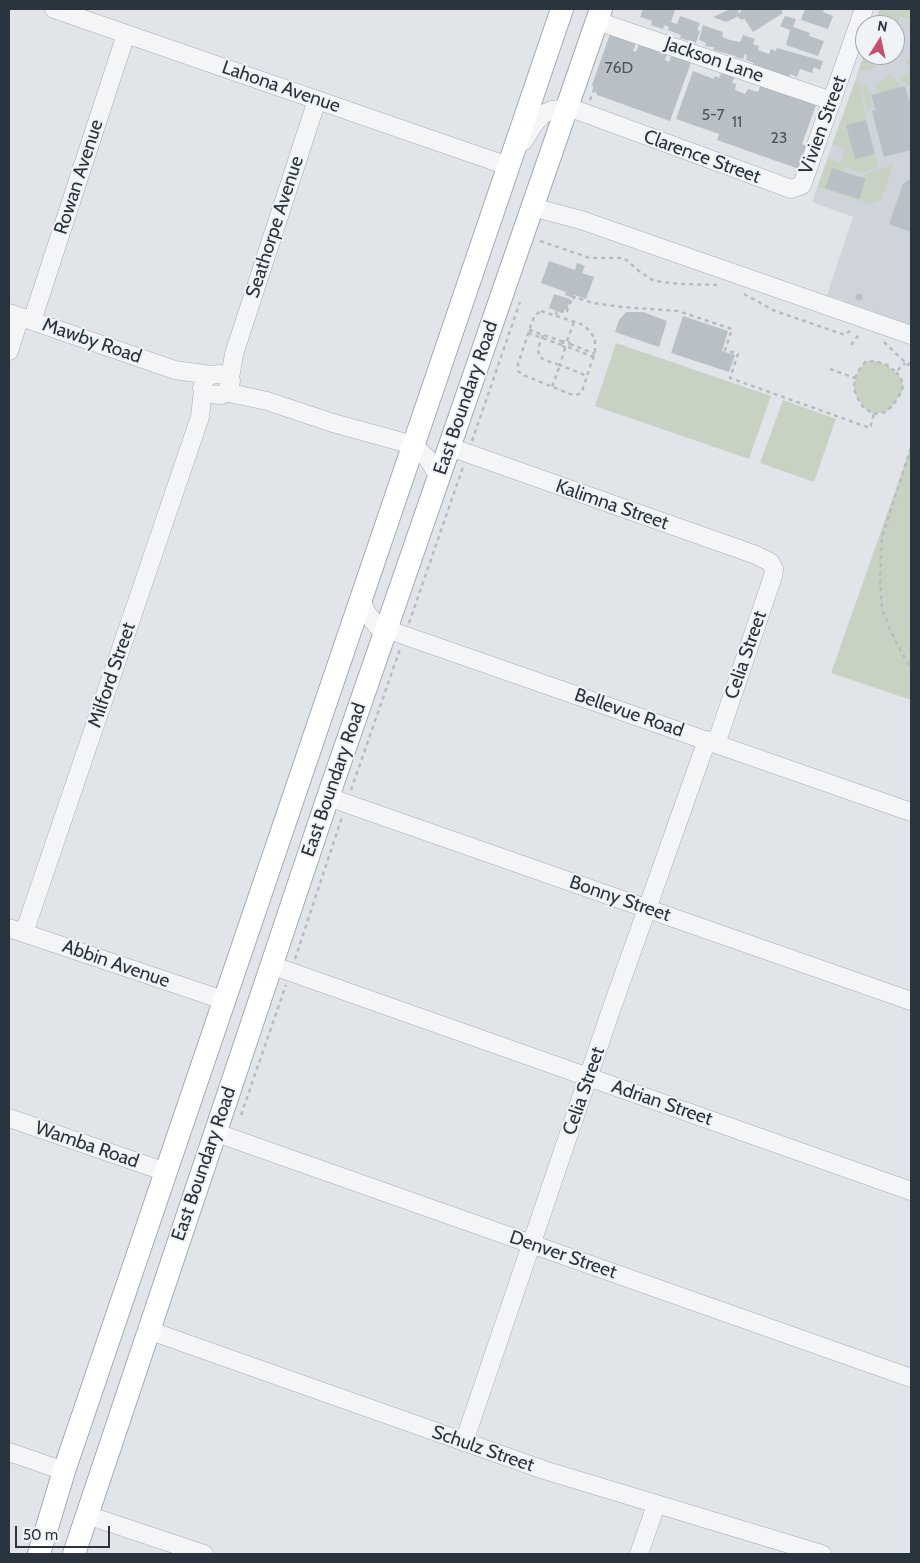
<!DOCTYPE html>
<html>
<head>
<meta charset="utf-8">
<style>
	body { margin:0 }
	#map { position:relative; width:920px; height:1563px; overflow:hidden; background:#e1e5e9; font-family:Cabin,sans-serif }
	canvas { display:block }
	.frame { position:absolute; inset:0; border:10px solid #2a343f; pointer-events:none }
	.north { position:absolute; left:855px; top:15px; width:50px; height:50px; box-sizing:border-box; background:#f0f3f6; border:1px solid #a1a7ad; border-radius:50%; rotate:10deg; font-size:14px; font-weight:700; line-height:20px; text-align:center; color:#2a343f }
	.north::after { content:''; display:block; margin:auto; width:18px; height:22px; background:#c44f6f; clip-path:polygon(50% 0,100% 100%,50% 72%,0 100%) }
	.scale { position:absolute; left:15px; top:1526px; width:95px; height:22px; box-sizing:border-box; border:2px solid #2a343f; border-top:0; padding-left:6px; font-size:15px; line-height:18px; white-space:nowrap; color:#2a343f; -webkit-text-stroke:4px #f0f3f6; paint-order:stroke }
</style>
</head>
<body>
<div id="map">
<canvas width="920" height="1563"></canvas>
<div class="frame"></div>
<div class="north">N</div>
<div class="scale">50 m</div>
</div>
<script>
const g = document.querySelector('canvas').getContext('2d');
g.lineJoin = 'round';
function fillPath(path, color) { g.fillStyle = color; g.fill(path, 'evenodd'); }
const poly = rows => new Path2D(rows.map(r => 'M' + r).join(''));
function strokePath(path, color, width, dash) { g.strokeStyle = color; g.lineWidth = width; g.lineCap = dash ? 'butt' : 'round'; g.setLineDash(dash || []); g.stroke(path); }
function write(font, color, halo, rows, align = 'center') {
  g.font = font + ' Cabin,sans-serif'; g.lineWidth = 4; g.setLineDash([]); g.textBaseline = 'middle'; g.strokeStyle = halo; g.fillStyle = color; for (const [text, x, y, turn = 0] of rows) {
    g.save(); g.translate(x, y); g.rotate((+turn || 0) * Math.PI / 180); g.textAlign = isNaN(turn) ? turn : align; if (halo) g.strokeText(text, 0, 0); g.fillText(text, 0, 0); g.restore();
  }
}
const built = poly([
	[880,9,911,9,911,325,827,295,853,217,812,202,865,52,865,55,895,55,895,25,874,25]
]);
const green = poly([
	[880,9,909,9,911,18,909,19,900,17,895,32,895,25,874,25],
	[865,52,865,55,874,55,870,58,876,66,868,72,859,69],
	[911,57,911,83,908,86,899,79,911,70,905,62],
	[890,74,902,87,877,93,875,85],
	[855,82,860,83,866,120,846,125,855,159,874,154,878,167,863,173,844,167,842,171,832,168,826,187,862,178,864,175,894,164,881,200,870,204,817,187,828,158,841,163,845,149,832,145],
	[862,84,867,84,873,108,866,109],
	[616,343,771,396,749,459,595,406],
	[866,361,875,361,887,365,901,378,903,386,901,393,893,405,886,412,873,414,863,407,856,395,854,388,855,378,859,370],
	[783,400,836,419,814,482,760,463],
	[911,446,911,700,831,673]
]);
const building = poly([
	[643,9,670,9,675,10,671,22,677,24,680,16,700,23,697,30,700,31,696,43,680,38,681,35,668,30,669,27,664,25,663,29,651,25,652,21,640,17],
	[727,9,741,9,738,10,739,14,742,9,781,9,783,13,753,32,744,18,743,20,738,18,739,16,726,22,713,17,728,10],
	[805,9,824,9,823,12,833,16,828,29,801,20],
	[785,16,796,19,793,27,810,33,809,36,824,41,818,56,786,45,790,30,780,26],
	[703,25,723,32,722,37,730,40,740,42,743,35,755,39,753,44,759,46,758,50,769,54,771,49,776,51,777,48,823,61,820,70,814,67,812,73,800,69,797,77,790,74,789,77,753,64,754,63,746,60,747,55,745,54,743,59,735,57,736,56,713,50,714,47,705,46,706,43,699,40],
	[611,31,637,41,633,51,636,52,641,39,669,48,665,60,669,62,673,50,692,60,670,121,597,95,592,85],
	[693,71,714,79,715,76,719,78,722,71,735,76,732,83,736,84,735,90,745,94,748,89,758,92,762,82,817,102,802,144,807,146,799,169,717,140,719,134,676,119],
	[905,86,909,101,911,100,911,150,884,157,872,111,880,108,875,109,871,95],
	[866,120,875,154,855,159,846,125],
	[832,168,866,179,859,199,825,188],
	[911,178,911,232,889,224,903,184],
	[549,261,575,270,577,263,585,266,582,273,594,277,586,299,574,295,573,298,565,295,566,292,541,283],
	'855.5 297a3.5 3.5 0 1 1 7 0a3.5 3.5 0 1 1-7 0Z',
	[554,294,570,299,567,310,565,309,563,313,549,308],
	[626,312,643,312,667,321,659,347,615,332,619,320],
	[683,316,728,331,722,351,735,355,729,372,671,353]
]);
const path = poly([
	[590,100,613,40],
	[540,241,590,258,624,258,639,271,654,281,681,284,720,285],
	[744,294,775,311,845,335,851,330],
	[541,311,581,324,589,330,595,339,595,352,582,391,579,394,575,395,570,394,523,375,518,371,518,364,532,322,535,315,541,311],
	[556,315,557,310,566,313,571,301,572,302,574,297,593,303,622,307,678,311,732,329,725,350,738,354,730,378,870,428,874,414],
	[529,330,564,342],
	[528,333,562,345],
	[543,335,538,349,539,356,544,360,560,365,552,387],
	'562.5 344a3.5 3.5 0 1 1 7 0a3.5 3.5 0 1 1-7 0Z',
	[567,341,574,322],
	[884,342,908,365,911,361],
	[570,344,595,354],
	[851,345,860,333],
	[568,347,594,357],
	[565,348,560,365,587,376],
	[830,369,855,378],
	[896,372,901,378,903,386,901,393,893,405,886,412,874,414,863,407,856,395,854,388,855,378,859,370,866,361,875,361,887,365,896,372,905,363],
	[472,441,520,302],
	[911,448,882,537,880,577,882,609,894,639,911,668],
	[409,623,463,467],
	[351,790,400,649],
	[295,959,342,817],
	[241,1115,286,985]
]);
const minor = poly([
	[54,9,508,166],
	[597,21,832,101],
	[523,142,535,123,545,113,552,110,571,108,791,189,802,185,864,9],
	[532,207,581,220,911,335],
	[9,313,175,370,210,375,220,374,230,378,231,381,229,388,222,395,208,394,202,388,205,379,210,375],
	[32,321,126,34],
	[9,351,20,317],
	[230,378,234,354,317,100],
	[225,392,267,401,333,423,413,445,428,459,439,477],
	[450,447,756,555,770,562,774,569,773,576,716,744],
	[360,598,367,613,377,626,386,629,911,812],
	[328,797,911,1001],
	[9,928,223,1000],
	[24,933,200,417,203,390],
	[271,965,911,1191],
	[9,1118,166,1172],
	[214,1132,911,1378],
	[148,1330,544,1470,822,1554],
	[464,1442,610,1013,707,740],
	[9,1452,64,1471],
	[87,1515,204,1554],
	[639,1554,656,1505]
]);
const major = poly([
	[39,1554,64,1471,562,9],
	[74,1554,328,797,601,9]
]);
const numberNames = [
	["76D",619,68],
	["5-7",713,115],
	["11",737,122],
	["23",779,138]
];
const streetNames = [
	["Jackson Lane",714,60,19],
	["Lahona Avenue",281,87,19],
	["Vivien Street",823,125,-70],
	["Clarence Street",702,157,20],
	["Rowan Avenue",79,177,-72],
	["Seathorpe Avenue",275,227,-72],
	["Mawby Road",92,341,19],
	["East Boundary Road",466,398,-71],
	["Kalimna Street",612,505,19],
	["Celia Street",746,655,-71],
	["Milford Street",112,675,-71],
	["Bellevue Road",629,713,19],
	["East Boundary Road",334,780,-71],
	["Bonny Street",620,899,19],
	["Abbin Avenue",116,964,19],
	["Celia Street",584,1091,-71],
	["Adrian Street",662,1103,19],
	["Wamba Road",87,1145,19],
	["East Boundary Road",204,1164,-71],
	["Denver Street",563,1255,19],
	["Schulz Street",483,1449,19]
];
fillPath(built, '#cfd4da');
fillPath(green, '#c8d2c3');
fillPath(building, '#b8bfc5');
strokePath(minor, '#a6acb3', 19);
strokePath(major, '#a1abb3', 24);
strokePath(path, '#b7bbc0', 2.5, [4, 4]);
strokePath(minor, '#f3f5f7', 18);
strokePath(major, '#fff', 22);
write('16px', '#4e5760', null, numberNames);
write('19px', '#2a343f', '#f0f3f6', streetNames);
</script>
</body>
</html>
